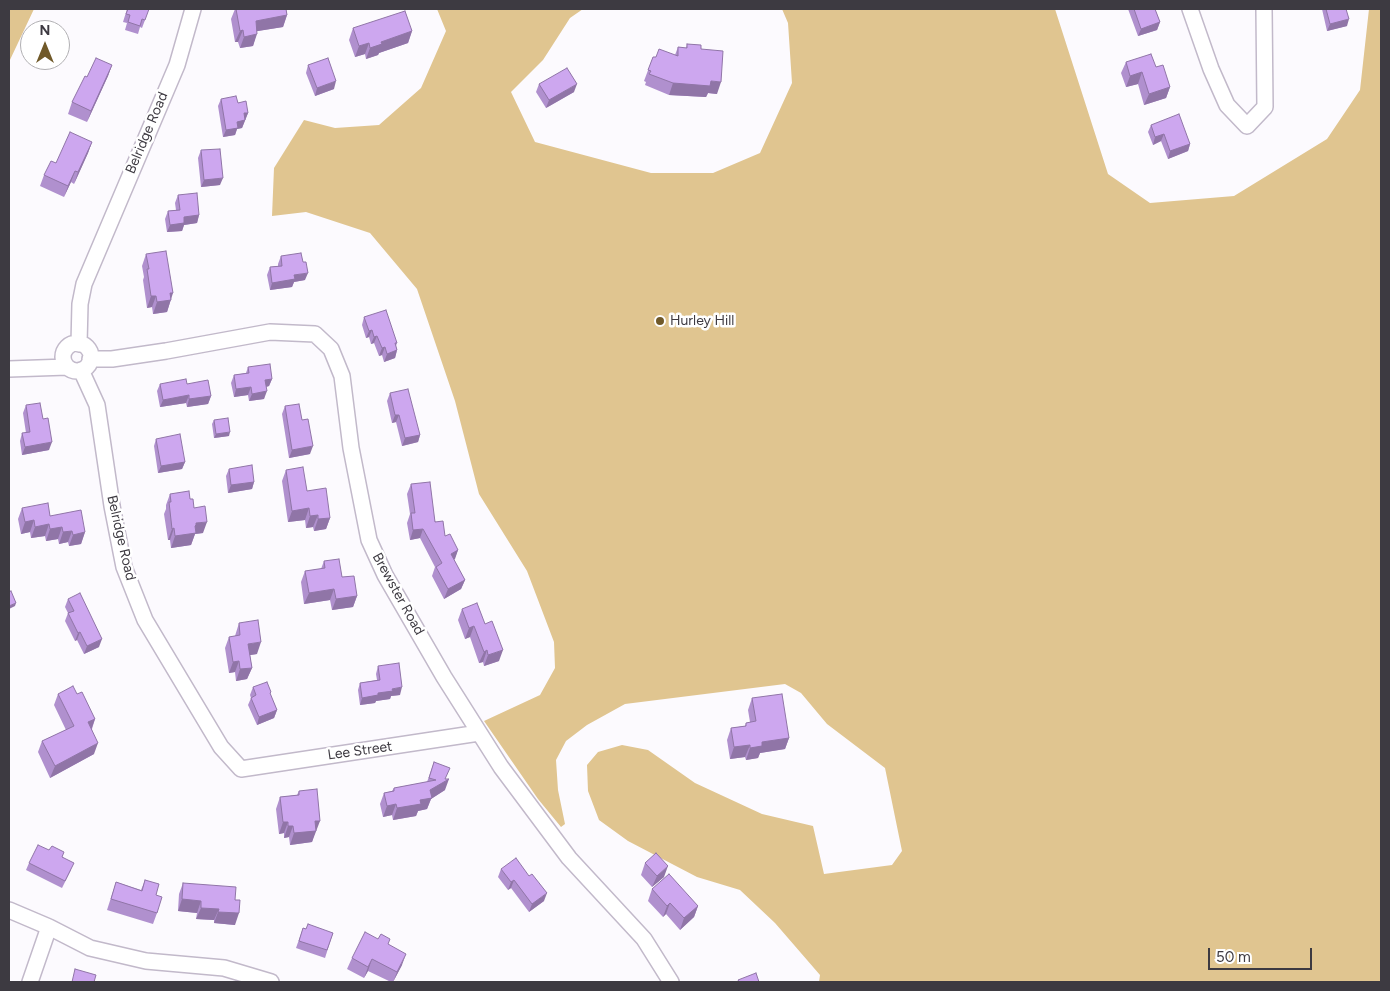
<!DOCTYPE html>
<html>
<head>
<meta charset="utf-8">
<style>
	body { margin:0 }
	#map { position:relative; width:1390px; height:991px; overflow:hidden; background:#fcfafe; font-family:Figtree,sans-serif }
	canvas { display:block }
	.frame { position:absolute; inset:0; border:10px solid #3d3a41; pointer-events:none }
	.north { position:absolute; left:20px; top:20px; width:50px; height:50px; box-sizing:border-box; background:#fff; border:1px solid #b1b0b3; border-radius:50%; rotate:0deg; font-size:14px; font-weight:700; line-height:20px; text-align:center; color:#3d3a41 }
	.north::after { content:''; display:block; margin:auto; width:18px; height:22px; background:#705929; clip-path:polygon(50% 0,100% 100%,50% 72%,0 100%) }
	.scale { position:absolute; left:1208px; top:948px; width:104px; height:22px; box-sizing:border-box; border:2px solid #3d3a41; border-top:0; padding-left:6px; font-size:15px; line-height:18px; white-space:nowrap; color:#3d3a41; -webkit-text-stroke:4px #fff; paint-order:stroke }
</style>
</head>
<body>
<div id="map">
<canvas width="1390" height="991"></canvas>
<div class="frame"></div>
<div class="north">N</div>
<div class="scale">50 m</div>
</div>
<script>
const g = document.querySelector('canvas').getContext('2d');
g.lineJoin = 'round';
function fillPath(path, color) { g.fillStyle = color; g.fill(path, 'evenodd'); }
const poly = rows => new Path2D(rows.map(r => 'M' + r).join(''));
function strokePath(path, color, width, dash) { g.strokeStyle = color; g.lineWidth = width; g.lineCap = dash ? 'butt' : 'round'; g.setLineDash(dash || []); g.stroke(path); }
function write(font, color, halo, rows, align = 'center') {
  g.font = font + ' Figtree,sans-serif'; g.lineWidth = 5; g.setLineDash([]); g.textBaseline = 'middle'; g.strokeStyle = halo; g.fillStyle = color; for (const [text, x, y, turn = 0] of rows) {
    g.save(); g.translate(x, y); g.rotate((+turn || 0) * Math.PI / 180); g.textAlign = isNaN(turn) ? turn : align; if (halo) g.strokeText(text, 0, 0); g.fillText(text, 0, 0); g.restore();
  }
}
const green = poly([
	[9,9,34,9,9,62],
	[437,9,583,9,570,18,543,60,511,92,535,142,651,173,713,173,760,153,792,83,788,23,782,9,1055,9,1108,174,1150,203,1234,196,1327,139,1360,90,1369,9,1381,9,1381,982,819,982,820,975,775,923,740,890,697,877,628,841,599,820,588,791,587,765,598,752,622,745,648,750,695,783,762,814,813,826,824,874,892,865,902,851,885,768,827,724,801,693,785,684,625,704,587,725,566,741,556,760,558,790,565,824,561,827,538,799,484,721,540,695,555,668,554,642,527,571,479,494,455,401,417,289,370,233,306,212,272,216,274,168,304,120,335,128,379,125,421,88,446,31]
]);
const minor = poly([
	[1190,9,1211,69,1227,105,1247,126,1265,107,1264,9],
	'63 357a14 14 0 1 1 28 0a14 14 0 1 1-28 0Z',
	[79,344,80,304,84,284,177,65,193,9],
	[90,359,112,359,166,351,270,332,315,334,331,349,342,376,351,448,369,540,385,575,444,677,501,767,569,858,644,939,671,982],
	[9,369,67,367],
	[81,370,97,405,112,506,124,567,145,620,221,747,241,769,479,733],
	[9,910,49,927,90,948,146,961,224,968,271,982],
	[30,982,49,927]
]);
const wall = poly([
	[127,9,145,20,142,28,140,27,138,34,125,30,127,23,123,22],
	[235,9,286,9,287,15,283,27,257,31,253,46,240,48,238,42,235,42,231,19],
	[1128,9,1155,9,1160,22,1157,30,1138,36],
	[1322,9,1346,9,1347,26,1327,31],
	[353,28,412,31,408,43,379,53,378,55,366,59,365,54,355,57,349,40],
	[687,44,701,49,717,94,708,93,706,97,669,95,645,85,646,82,644,81,653,57,656,57,675,55,678,47,686,48],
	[1126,62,1156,67,1170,87,1166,98,1144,105,1138,84,1126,87,1121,73],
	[112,65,108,76,87,122,68,114,72,102,87,77],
	[308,65,334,89,315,96,306,73],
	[539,84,574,92,546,108,536,92],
	[221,99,238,103,248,113,242,128,237,129,235,135,223,137,218,106],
	[1151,125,1190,144,1188,151,1168,159,1161,141,1153,145,1148,132],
	[92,142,88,153,74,184,71,182,64,197,40,186,44,175,56,163],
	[201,150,220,185,201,187,198,158],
	[178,195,199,215,197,223,184,225,182,231,167,232,165,219,168,211,176,210,175,203],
	[146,254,171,299,167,312,153,314,152,307,147,308,143,280,144,277,142,266],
	[281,256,305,280,294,282,292,287,270,290,267,275,270,267,278,266,278,264],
	[364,317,397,343,396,346,397,350,395,358,384,362,382,355,379,356,374,343,371,344,369,337,366,338,362,325],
	[248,367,272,379,269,386,266,387,264,399,249,401,248,395,234,397,231,383,234,375,246,373],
	[160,384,187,384,211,396,208,404,187,407,186,403,160,407,157,391],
	[390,393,420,435,418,442,402,446,396,422,392,423,387,401],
	[26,405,49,450,22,455,20,441,22,433,26,433,23,413],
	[285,406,302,420,310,454,289,458,282,414],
	[214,420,229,436,214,438,212,424],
	[156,439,185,462,182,469,158,473,154,446],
	[229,469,254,482,252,489,228,493,226,476],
	[286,470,307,491,330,518,326,529,314,531,313,527,306,528,305,520,288,522,282,481],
	[411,484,445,536,458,550,454,560,465,580,461,589,444,599,432,576,435,567,420,538,410,540,407,523,410,514,407,494],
	[170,494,190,499,194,508,203,533,195,534,191,545,171,548,170,540,168,540,164,514,166,509,166,505],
	[22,508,50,516,85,532,81,544,69,546,68,542,59,544,58,539,46,541,45,536,31,538,30,532,21,534,18,519],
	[324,561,342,577,357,596,353,607,332,610,330,600,304,604,301,582,305,571,321,569],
	[68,599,99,647,84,654,77,640,75,641,65,621,68,613,65,607],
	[462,609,499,661,484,666,483,662,479,663,470,637,465,639,458,620],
	[239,623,257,654,250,655,252,668,247,679,236,681,235,672,229,673,225,648,229,637,235,636],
	[378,666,400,695,391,696,390,699,376,701,375,703,360,705,358,690,360,683,377,680,376,674],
	[253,687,271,692,270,694,277,710,274,718,257,725,248,705,251,698,250,695],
	[58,694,77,694,95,719,92,729,94,754,50,778,38,752,42,741,66,730,54,705],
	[752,698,789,738,785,749,760,753,758,758,746,760,745,757,730,759,727,740,731,728,745,726,746,723,750,722,748,710],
	[434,762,445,779,445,790,431,799,427,809,418,811,416,816,393,820,392,815,383,817,380,804,384,793,392,791,394,788,427,782],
	[299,791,316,832,315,832,312,842,290,845,289,837,284,838,284,833,279,834,276,809,280,797,297,795],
	[63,857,71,870,62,888,26,870,29,863],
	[645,863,664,877,652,887,641,875],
	[501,869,544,901,529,912,511,888,508,890,498,877],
	[145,880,156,895,157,913,153,924,107,910,116,882,141,890],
	[183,883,235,900,235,925,214,923,214,920,196,919,197,913,178,911,179,894],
	[652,889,698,906,694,917,680,930,666,914,663,917,648,901],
	[303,928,306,929,333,933,325,958,296,948],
	[388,944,402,965,393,982,391,982,368,971,364,978,347,969,352,958]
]);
const shadedWall = poly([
	[287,15,283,27,252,32,256,21],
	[1349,19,1347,26,1327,31,1330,24],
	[1160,22,1157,30,1138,36,1141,29],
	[243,30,238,42,235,42,240,31],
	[412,31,408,43,379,53,378,55,366,59,370,48,381,42],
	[257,34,253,46,240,48,244,37],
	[369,43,365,54,355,57,359,46],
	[112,65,108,76,87,122,91,111],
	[1142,72,1138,84,1126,87,1130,76],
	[336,81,334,89,315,96,317,88],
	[711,81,721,82,717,94,708,93,706,97,669,95,673,83],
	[577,84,574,92,546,108,549,100],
	[1170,87,1166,98,1144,105,1149,94],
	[244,113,248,113,242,128,237,129,235,135,223,137,226,130,237,122],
	[1164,134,1161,141,1153,145,1155,137],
	[92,142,88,153,74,184,78,172],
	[1190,144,1188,151,1168,159,1170,151],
	[75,171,71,182,64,197,68,186],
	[223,178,220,185,201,187,204,180],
	[199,215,197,223,184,225,182,231,167,232,170,225,184,217],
	[308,273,305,280,294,282,292,287,270,290,272,283,294,275],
	[170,293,173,293,167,312,153,314,157,302],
	[151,296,156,296,152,307,147,308],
	[372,330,369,337,366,338,369,331],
	[377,336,374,343,371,344,374,337],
	[385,347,382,355,379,356,382,348],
	[397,350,395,358,384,362,387,354],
	[272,379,269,386,262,388,265,380],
	[251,387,248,395,234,397,236,389],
	[267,391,264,399,249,401,252,394],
	[189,395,186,403,160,407,163,400],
	[211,396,208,404,187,407,189,399],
	[395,415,399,415,396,422,392,423],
	[230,432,229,436,214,438,216,434],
	[420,435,418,442,402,446,405,438],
	[52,442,49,450,22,455,25,447],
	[313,446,310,454,289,458,292,450],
	[185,462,182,469,158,473,161,466],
	[254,482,252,489,228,493,231,485],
	[309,508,305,520,288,522,292,511],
	[318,515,313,527,306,528,310,516],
	[330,518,326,529,314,531,318,519],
	[34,520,30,532,21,534,25,522],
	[207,522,203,533,195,534,191,545,171,548,175,536,196,523],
	[49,524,45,536,31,538,35,527],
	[62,527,58,539,46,541,50,529],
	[174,528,170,540,168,540,172,529],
	[423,529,420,538,410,540,413,530],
	[72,531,68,542,59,544,63,532],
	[85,532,81,544,69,546,73,535],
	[458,550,455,559,447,563,451,554],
	[465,580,461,589,444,599,448,589],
	[334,589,330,600,304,604,309,593],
	[357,596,353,607,332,610,336,599],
	[16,603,15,606,9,609,9,606],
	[474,626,470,637,465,639,469,628],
	[80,632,77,640,75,641,78,633],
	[102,639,99,647,84,654,87,646],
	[261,642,257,654,244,656,248,644],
	[487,650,483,662,479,663,484,652],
	[503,650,499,661,484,666,488,655],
	[239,661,235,672,229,673,233,662],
	[252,668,247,679,236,681,240,669],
	[402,687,400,695,391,696,390,699,376,701,375,703,360,705,362,698,392,689],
	[277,710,274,718,257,725,259,717],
	[95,719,91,730,88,722],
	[789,738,785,749,760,753,758,758,746,760,750,748,762,742],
	[98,743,94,754,50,778,55,766],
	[750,745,745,757,730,759,734,747],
	[449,779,445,790,431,799,427,809,418,811,416,816,393,820,397,808,420,800,430,790],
	[396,804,392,815,383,817,387,806],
	[315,821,320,821,312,842,290,845,294,833],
	[283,822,288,822,284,833,279,834],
	[288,826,293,826,289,837,284,838],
	[668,866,664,877,652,887,657,876],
	[514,880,511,888,508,890,511,882],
	[547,893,544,901,529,912,532,904],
	[182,899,201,901,197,913,178,911],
	[670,903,666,914,663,917,667,906],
	[698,906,694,917,680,930,684,918],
	[201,908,219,909,214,920,196,919],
	[218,912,239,913,235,925,214,923],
	[406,954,402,965,393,982,397,972],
	[372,959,368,971,364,978,368,967]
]);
const building = poly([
	[128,9,149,9,145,20,142,19,140,26,128,22,130,15,126,14,128,9],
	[236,9,286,9,287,15,256,21,257,34,244,37,243,30,240,31,236,9],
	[1134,9,1155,9,1160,22,1141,29,1134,9],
	[1326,9,1346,9,1349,19,1330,24,1326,9],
	[405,11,412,31,381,42,382,44,370,48,369,43,359,46,353,28,405,11],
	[687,44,701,45,701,49,723,51,721,82,711,81,710,86,673,83,649,74,651,71,648,70,653,57,656,57,659,49,678,56,678,47,687,48,687,44],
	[1151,54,1156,67,1163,65,1170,87,1149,94,1142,72,1130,76,1126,62,1151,54],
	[96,58,112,65,91,111,72,102,85,76,87,77,96,58],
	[328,58,336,81,317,88,308,65,328,58],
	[567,68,577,84,549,100,539,84,567,68],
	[236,96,238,103,246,101,248,113,244,113,245,120,237,122,238,128,226,130,221,99,236,96],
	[1179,114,1190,144,1170,151,1164,134,1155,137,1151,125,1179,114],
	[70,132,92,142,78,172,75,171,68,186,44,175,51,161,56,163,70,132],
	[220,149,223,178,204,180,201,150,220,149],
	[197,193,199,215,184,217,184,223,170,225,168,211,180,210,178,195,197,193],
	[166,251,173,293,170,293,171,300,157,302,156,296,151,296,147,269,149,269,146,254,166,251],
	[301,253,303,262,306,262,308,273,294,275,295,279,272,283,270,267,282,266,281,256,301,253],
	[386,310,397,343,395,343,397,350,387,354,385,347,382,348,377,336,374,337,372,330,369,331,364,317,386,310],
	[270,364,272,379,265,380,267,391,252,394,251,387,236,389,234,375,249,373,248,367,270,364],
	[186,379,187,384,208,380,211,396,189,399,189,395,163,400,160,384,186,379],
	[408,389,420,435,405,438,399,415,395,415,390,393,408,389],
	[40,403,43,419,48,418,52,442,25,447,22,433,30,432,26,405,40,403],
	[299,404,302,420,308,419,313,446,292,450,285,406,299,404],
	[228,418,230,432,216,434,214,420,228,418],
	[180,434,185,462,161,466,156,439,180,434],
	[252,465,254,482,231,485,229,469,252,465],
	[303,467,307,491,326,488,330,518,318,519,318,515,310,516,309,508,292,511,286,470,303,467],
	[430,482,435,522,443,521,445,536,450,534,458,550,451,554,465,580,448,589,436,567,442,563,423,529,413,530,411,513,415,513,411,484,430,482],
	[189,491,190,499,193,499,194,508,205,506,207,522,196,523,196,525,195,526,196,533,175,536,174,528,172,529,169,502,171,502,170,494,189,491],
	[48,503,50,516,81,510,85,532,73,535,72,531,63,532,62,527,50,529,49,524,35,527,34,520,25,522,22,508,48,503],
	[339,559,342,577,354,576,357,596,336,599,334,589,309,593,305,571,325,568,324,561,339,559],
	[11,591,16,603,9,606,9,592,11,591],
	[80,593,102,639,87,646,80,632,78,633,68,613,74,611,68,599,80,593],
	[477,603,485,624,492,621,503,650,488,655,487,650,484,652,474,626,469,628,462,609,477,603],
	[258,620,261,642,248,644,252,668,240,669,239,661,233,662,229,637,240,635,239,623,258,620],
	[399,663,402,687,392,689,393,691,378,693,378,695,362,698,360,683,380,680,378,666,399,663],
	[267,682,271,692,270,693,277,710,259,717,251,698,256,695,253,687,267,682],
	[73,686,77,694,82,692,95,719,88,722,98,743,55,766,42,741,74,726,58,694,73,686],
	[782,694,789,738,762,742,762,746,750,748,750,745,734,747,731,728,746,726,746,723,756,721,752,698,782,694],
	[434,762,450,768,445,779,449,779,430,790,432,798,420,800,421,804,397,808,396,804,387,806,384,793,394,791,394,788,436,780,429,778,434,762],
	[317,789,320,821,315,821,316,831,294,833,293,826,288,826,288,822,283,822,280,797,299,795,299,791,317,789],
	[38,845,49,850,52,846,64,852,62,857,74,863,65,881,29,863,38,845],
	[656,853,668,866,657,876,645,863,656,853],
	[516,858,529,876,532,874,547,893,532,904,514,880,511,882,501,869,516,858],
	[669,874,698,906,684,918,670,903,667,906,652,889,669,874],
	[145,880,159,884,156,895,162,897,157,913,111,899,116,882,142,891,145,880],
	[183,883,236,887,235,900,240,900,239,913,218,912,219,909,201,908,201,901,182,899,183,883],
	[308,924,333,933,327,950,299,941,303,928,306,929,308,924],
	[365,932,378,939,381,934,390,939,388,944,406,954,397,972,372,959,368,967,352,958,365,932],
	[75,969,96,975,94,982,72,982,75,969],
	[756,973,759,982,739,982,738,980,756,973]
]);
const markers = [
	[660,321,5,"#705929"]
];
const streetNames = [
	["Belridge Road",147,133,-67],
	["Belridge Road",121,538,77],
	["Brewster Road",398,594,61],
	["Lee Street",360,751,-8]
];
const poiNames = [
	["Hurley Hill",670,321]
];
fillPath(green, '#e0c590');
strokePath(minor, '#c2b9ca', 18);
strokePath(minor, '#fff', 15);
fillPath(wall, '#b090ce');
fillPath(shadedWall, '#9075a7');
fillPath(building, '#cda7ef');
strokePath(building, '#9075a7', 1);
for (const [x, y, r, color] of markers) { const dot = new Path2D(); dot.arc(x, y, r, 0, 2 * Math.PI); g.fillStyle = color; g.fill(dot); strokePath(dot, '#fff', 2); }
write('14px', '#3d3a41', '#fff', streetNames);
write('14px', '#3d3a41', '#fff', poiNames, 'left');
</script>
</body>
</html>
